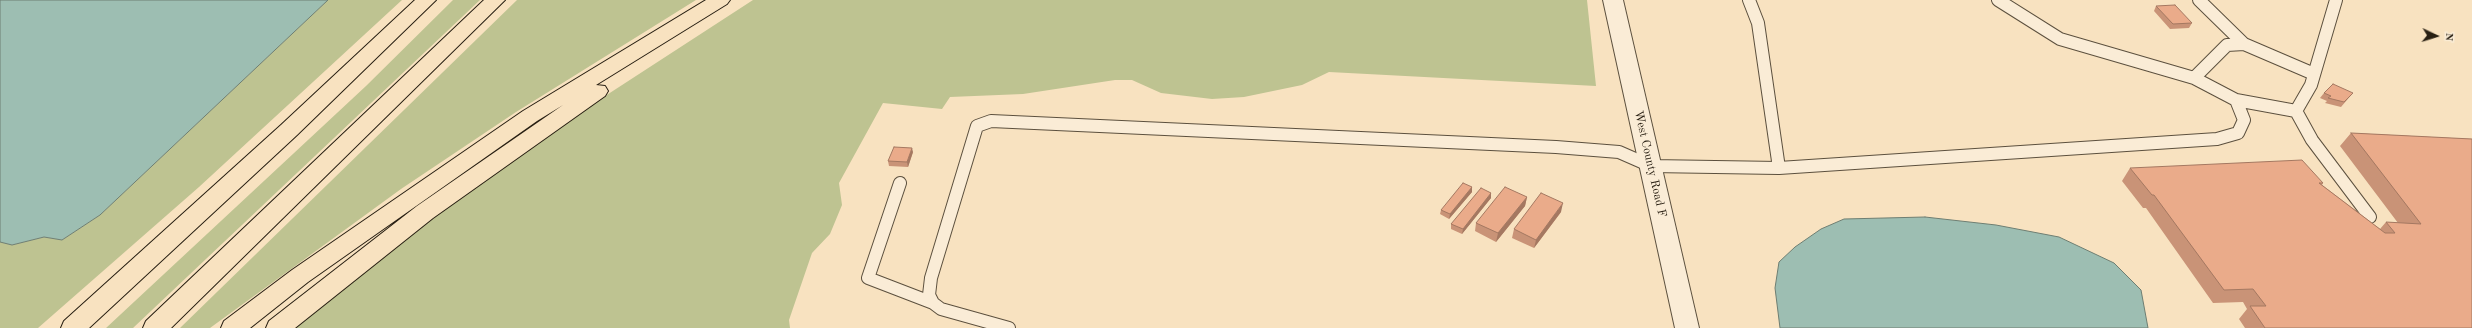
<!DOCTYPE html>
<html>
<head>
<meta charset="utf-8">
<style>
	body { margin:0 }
	#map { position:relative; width:2472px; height:328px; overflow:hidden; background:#f8e2c0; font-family:"Old Standard TT",serif }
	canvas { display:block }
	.north { position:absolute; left:2416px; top:16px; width:40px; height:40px; -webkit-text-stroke:3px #faecd6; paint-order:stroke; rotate:94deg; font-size:11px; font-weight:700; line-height:16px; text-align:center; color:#281f12 }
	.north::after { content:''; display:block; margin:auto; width:14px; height:18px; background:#281f12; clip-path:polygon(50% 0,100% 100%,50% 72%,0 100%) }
</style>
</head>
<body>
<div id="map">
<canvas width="2472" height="328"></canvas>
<div class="north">N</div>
</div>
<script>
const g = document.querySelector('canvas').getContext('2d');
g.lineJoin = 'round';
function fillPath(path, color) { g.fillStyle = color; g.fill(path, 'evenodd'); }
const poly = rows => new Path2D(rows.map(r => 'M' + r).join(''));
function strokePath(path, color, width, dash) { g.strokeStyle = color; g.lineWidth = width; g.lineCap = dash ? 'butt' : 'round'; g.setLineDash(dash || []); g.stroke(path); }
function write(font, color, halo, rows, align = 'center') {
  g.font = font + ' "Old Standard TT",serif'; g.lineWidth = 3; g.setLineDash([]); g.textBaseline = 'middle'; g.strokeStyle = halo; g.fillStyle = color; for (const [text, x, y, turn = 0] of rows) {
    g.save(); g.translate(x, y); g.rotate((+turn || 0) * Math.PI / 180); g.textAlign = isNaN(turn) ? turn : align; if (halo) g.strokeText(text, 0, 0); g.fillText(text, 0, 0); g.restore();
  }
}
const green = poly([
	[328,0,402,0,199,187,38,328,0,328,0,242,12,245,44,237,62,240,100,215],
	[453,0,480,0,133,328,106,328,366,86],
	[517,0,696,0,516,112,401,189,210,328,180,328],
	[753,0,1587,0,1596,86,1329,72,1302,85,1244,97,1212,99,1161,93,1132,80,1115,80,1023,94,950,97,942,109,883,103,839,183,842,205,830,234,812,253,789,320,790,328,287,328,594,98,599,100]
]);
const water = poly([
	[0,0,328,0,100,215,62,240,44,237,12,245,0,242,0,0],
	[1925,217,1996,225,2059,237,2114,263,2141,290,2148,328,1780,328,1775,288,1779,262,1795,247,1821,229,1844,219,1925,217]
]);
const service = poly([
	[1749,0,1758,23,1779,168],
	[2199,0,2244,44,2314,74],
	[2194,78,2227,45,2244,44],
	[2236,100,2296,111,2311,85,2336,0],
	[2296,111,2312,140,2370,217],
	[900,183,868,278,933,303],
	[1009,328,941,309,933,303,929,295,931,278,977,126,991,121,1556,147,1619,152,1651,166,1779,168,2217,139,2238,133,2244,120,2236,100,2194,78,2060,39,1998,0]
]);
const tertiary = poly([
	[1603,0,1623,0,1699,328,1675,328,1603,0]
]);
const motorway = poly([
	[415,0,436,0,297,135,89,328,61,328,64,321,281,125,415,0],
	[484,0,505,0,171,328,143,328,146,321,484,0],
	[706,0,730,0,727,4,596,85,605,86,608,91,605,96,433,218,295,328,266,328,269,321,417,206,563,105,537,121,308,282,250,328,221,328,224,321,292,270,523,111,706,0]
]);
const wall = poly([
	[2156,6,2192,23,2189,28,2170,29,2154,11],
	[2324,93,2353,93,2341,107,2325,103,2327,101,2320,98],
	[2351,133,2472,139,2472,328,2245,328,2239,319,2247,309,2243,302,2213,303,2146,208,2143,208,2122,181,2130,168,2323,183,2322,185,2380,229,2386,222,2398,223,2340,146],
	[913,152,908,167,889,166,888,161],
	[1472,187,1472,192,1449,219,1440,214,1441,210],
	[1491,193,1491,198,1462,234,1451,229,1451,224],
	[1527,197,1525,206,1496,242,1475,231,1476,223],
	[1561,212,1534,248,1512,238,1514,229]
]);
const shadedWall = poly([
	[912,148,913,152,908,167,907,162],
	[1472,187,1472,192,1449,219,1450,214],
	[1491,193,1491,198,1462,234,1463,229],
	[1527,197,1525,206,1496,242,1498,233],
	[1563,203,1561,212,1534,248,1536,240]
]);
const building = poly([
	[2175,5,2192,23,2173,24,2156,6,2175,5],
	[2333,84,2353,93,2344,102,2328,98,2331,96,2324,93,2333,84],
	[2351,133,2472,139,2472,328,2265,328,2250,306,2266,306,2253,289,2224,290,2154,195,2152,195,2130,168,2302,160,2323,183,2319,183,2385,233,2395,233,2386,222,2421,224,2351,133],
	[894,147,912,148,907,162,888,161,894,147],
	[1463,183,1472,187,1450,214,1441,210,1463,183],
	[1505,187,1527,197,1498,233,1476,223,1505,187],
	[1481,188,1491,193,1463,229,1451,224,1481,188],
	[1541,193,1563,203,1536,240,1514,229,1541,193]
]);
const streetNames = [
	["West County Road F",1650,164,77]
];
fillPath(green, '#bec391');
fillPath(water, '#9dbeb2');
strokePath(water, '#6e7e72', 1);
strokePath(service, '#5c503e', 14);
strokePath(tertiary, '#5c503e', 2);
strokePath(motorway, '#281f12', 2);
strokePath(service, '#faecd6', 12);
fillPath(tertiary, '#faecd6');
fillPath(motorway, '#f8e2c0');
fillPath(wall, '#c99377');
fillPath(shadedWall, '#a47861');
fillPath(building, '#eaab8a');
strokePath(building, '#a47861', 1);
write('12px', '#281f12', '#faecd6', streetNames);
</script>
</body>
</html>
